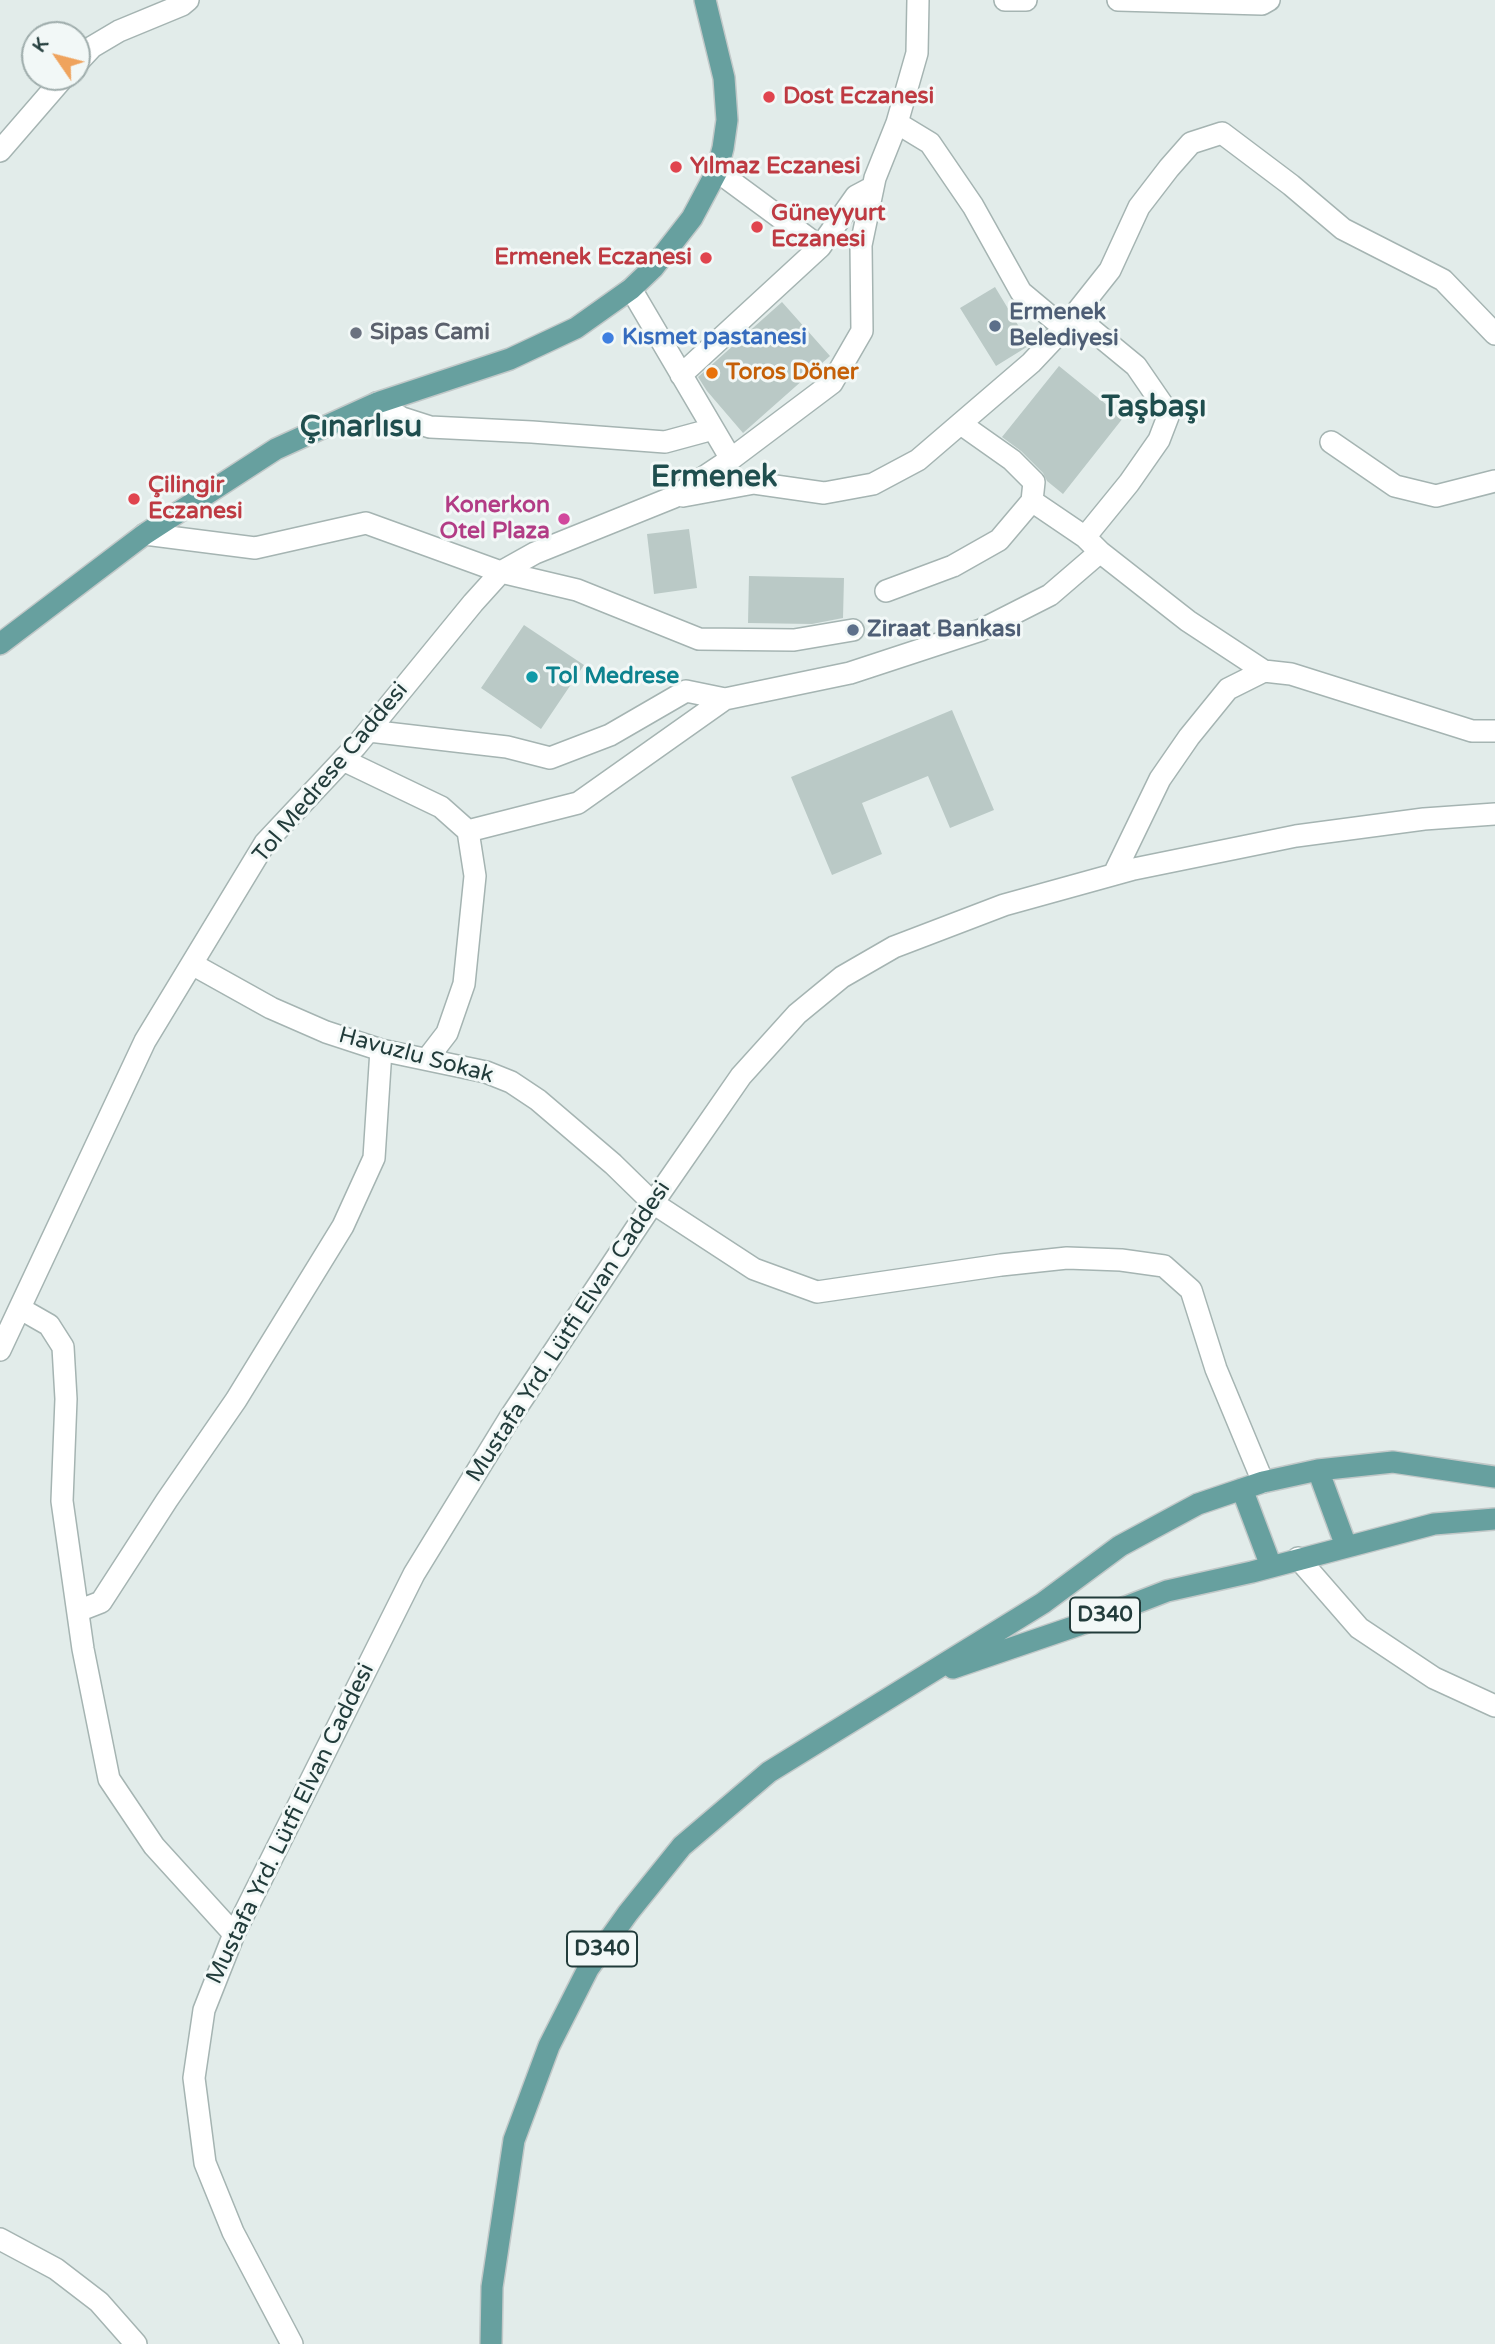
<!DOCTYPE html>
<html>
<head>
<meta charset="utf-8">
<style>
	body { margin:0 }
	#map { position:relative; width:1495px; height:2344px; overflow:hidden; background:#e2ecea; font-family:"Varela Round",sans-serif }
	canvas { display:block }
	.north { position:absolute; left:21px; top:21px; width:70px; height:70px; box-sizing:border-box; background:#f2f8f7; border:2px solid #9fadac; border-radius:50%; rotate:305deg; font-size:19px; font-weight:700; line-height:28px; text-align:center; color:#223c3b }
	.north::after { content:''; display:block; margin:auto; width:24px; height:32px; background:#efa35d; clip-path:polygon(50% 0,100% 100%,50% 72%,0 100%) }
</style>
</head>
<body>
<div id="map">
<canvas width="1495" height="2344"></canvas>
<div class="north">K</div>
</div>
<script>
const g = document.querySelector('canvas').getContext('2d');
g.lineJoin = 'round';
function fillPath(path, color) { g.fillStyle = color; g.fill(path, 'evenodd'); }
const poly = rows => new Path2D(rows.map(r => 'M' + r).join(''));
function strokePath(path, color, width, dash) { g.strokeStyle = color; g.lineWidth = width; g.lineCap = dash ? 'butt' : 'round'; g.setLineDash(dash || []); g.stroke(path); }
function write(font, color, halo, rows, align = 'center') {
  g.font = font + ' "Varela Round",sans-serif'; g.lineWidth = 6; g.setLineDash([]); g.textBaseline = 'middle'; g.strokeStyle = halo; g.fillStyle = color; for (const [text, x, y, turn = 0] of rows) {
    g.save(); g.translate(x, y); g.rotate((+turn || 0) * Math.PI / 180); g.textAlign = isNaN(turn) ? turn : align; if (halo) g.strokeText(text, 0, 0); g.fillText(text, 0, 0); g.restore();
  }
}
const building = poly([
	[995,287,1030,345,996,366,960,308],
	[782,302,830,356,743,433,707,391,698,377],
	[1059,366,1123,418,1063,494,1047,481,1043,473,1021,451,1002,437],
	[689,529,697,588,654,594,647,534],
	[749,576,844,578,843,618,812,624,748,623],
	[524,625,584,665,541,729,481,688],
	[952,710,994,810,950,828,928,776,862,803,882,854,832,875,791,777]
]);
const minor = poly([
	[1005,0,1026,0],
	[1118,0,1262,4,1269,0],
	[77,63,92,47,119,31,182,5,188,0],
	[897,123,930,143,973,206,1021,292,1064,328],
	[0,151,64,77],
	[717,171,820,247],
	[631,289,731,459],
	[1074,315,1136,366,1169,414,1159,440,1129,483,1085,537,1100,552,1188,621,1264,671],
	[681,375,820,247,856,196,873,187],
	[377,403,402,418,430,427,532,432,665,442,713,429],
	[961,424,1012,460,1034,482,1032,501,1085,537],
	[1331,442,1395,486,1436,496,1495,481],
	[683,496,754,483,824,493,873,484,918,460,1031,363,1064,328,1110,270,1139,207,1169,168,1191,143,1222,133,1291,185,1343,229,1443,280,1495,334],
	[145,534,255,548,366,523,501,572,535,553,674,497,731,459,832,383,862,331,861,245,875,178,897,123,917,53,918,0],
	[886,591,953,566,999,540,1032,501],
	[369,731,507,747,550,758,610,735,686,691,725,699,850,673,981,630,1050,595,1100,552],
	[343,760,441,807,468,831,578,803,725,699],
	[1114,874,1160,779,1189,737,1228,689,1264,671,1291,674,1472,731,1495,731],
	[192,964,271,1008,326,1032,381,1050,486,1072,511,1082,538,1100,613,1164,653,1203,754,1269,817,1292,1001,1265,1067,1258,1121,1260,1164,1266,1191,1290,1216,1369,1263,1482],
	[427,1059,447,1033,464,984,475,876,468,831],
	[21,1309,49,1325,63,1347,66,1399,62,1501,83,1649,109,1779,154,1846,234,1934],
	[0,1350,145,1041,265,843,356,746,473,603,501,572,577,590,699,639,794,640,853,630],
	[1298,1558,1359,1628,1434,1678,1495,1706],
	[78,1611,101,1602,167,1500,236,1400,343,1226,374,1158,381,1050],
	[0,2239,56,2269,99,2302,136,2344],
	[292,2344,233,2232,205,2163,194,2078,204,2010,234,1934,414,1574,509,1419,653,1203,741,1076,797,1014,842,977,894,947,1004,905,1134,869,1296,836,1424,819,1495,814]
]);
const major = poly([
	[0,644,145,534,276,449,377,403,510,359,576,328,631,289,653,268,692,218,717,171,723,148,727,120,724,78,705,0],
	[1318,1470,1346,1546],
	[1242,1489,1271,1566],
	[953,1668,1079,1625,1167,1591,1252,1572,1434,1524,1495,1519],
	[491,2344,492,2287,514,2140,549,2046,588,1969,628,1913,682,1846,769,1772,1043,1603,1120,1546,1198,1504,1263,1482,1318,1470,1393,1462,1495,1477]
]);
const markers = [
	[769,97,7,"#e0444e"],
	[676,167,7,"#e0444e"],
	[757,227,7,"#e0444e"],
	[706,258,7,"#e0444e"],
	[995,326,7,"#5c6f8a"],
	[356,333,7,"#6b7280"],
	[608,338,7,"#3f7fe0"],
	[712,373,7,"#e8710a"],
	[134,499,7,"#e0444e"],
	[564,519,7,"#d1479c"],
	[853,630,7,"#5c6f8a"],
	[532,677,7,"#0f9aa8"]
];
const shields = [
	[1105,1615,70],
	[602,1949,70]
];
const shieldNames = [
	["D340",1105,1615],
	["D340",602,1949]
];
const healthNames = [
	["Dost Eczanesi",783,97],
	["Yılmaz Eczanesi",690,167],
	["Güneyyurt",771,214],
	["Eczanesi",771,240],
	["Ermenek Eczanesi",692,258,"right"],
	["Çilingir",148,486],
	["Eczanesi",148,512]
];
const serviceNames = [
	["Ermenek",1009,313],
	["Belediyesi",1009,339],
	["Ziraat Bankası",867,630]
];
const worshipNames = [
	["Sipas Cami",370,333]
];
const shopNames = [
	["Kısmet pastanesi",622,338]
];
const foodNames = [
	["Toros Döner",726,373]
];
const hotelNames = [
	["Konerkon",550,506],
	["Otel Plaza",550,532]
];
const cultureNames = [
	["Tol Medrese",546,677]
];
const streetNames = [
	["Tol Medrese Caddesi",331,773,-50],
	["Havuzlu Sokak",416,1056,15],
	["Mustafa Yrd. Lütfi Elvan Caddesi",569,1332,-57],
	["Mustafa Yrd. Lütfi Elvan Caddesi",291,1824,-64]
];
const districtNames = [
	["Taşbaşı",1154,408],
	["Çınarlısu",361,428],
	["Ermenek",714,478]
];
fillPath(building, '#bac9c6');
strokePath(minor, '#a5b4b2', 24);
strokePath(major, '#c1c8c8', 24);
strokePath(minor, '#fff', 21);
strokePath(major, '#67a09f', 21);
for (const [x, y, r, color] of markers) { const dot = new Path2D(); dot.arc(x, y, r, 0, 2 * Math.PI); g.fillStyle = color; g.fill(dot); strokePath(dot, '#f2f8f7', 2.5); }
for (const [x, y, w] of shields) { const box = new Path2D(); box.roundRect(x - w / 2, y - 17.5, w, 35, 5); g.fillStyle = '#f2f8f7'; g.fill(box); strokePath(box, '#223c3b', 2); }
write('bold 21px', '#223c3b', null, shieldNames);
write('bold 23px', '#be3a42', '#f2f8f7', healthNames, 'left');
write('bold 23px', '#4e5e75', '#f2f8f7', serviceNames, 'left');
write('bold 23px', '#5b616d', '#f2f8f7', worshipNames, 'left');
write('bold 23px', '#366cbe', '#f2f8f7', shopNames, 'left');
write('bold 23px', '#c56008', '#f2f8f7', foodNames, 'left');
write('bold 23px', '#b23c85', '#f2f8f7', hotelNames, 'right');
write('bold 23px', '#0d838f', '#f2f8f7', cultureNames, 'left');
write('23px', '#223c3b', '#f2f8f7', streetNames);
write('bold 30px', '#1f4e4e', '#f2f8f7', districtNames);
</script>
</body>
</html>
